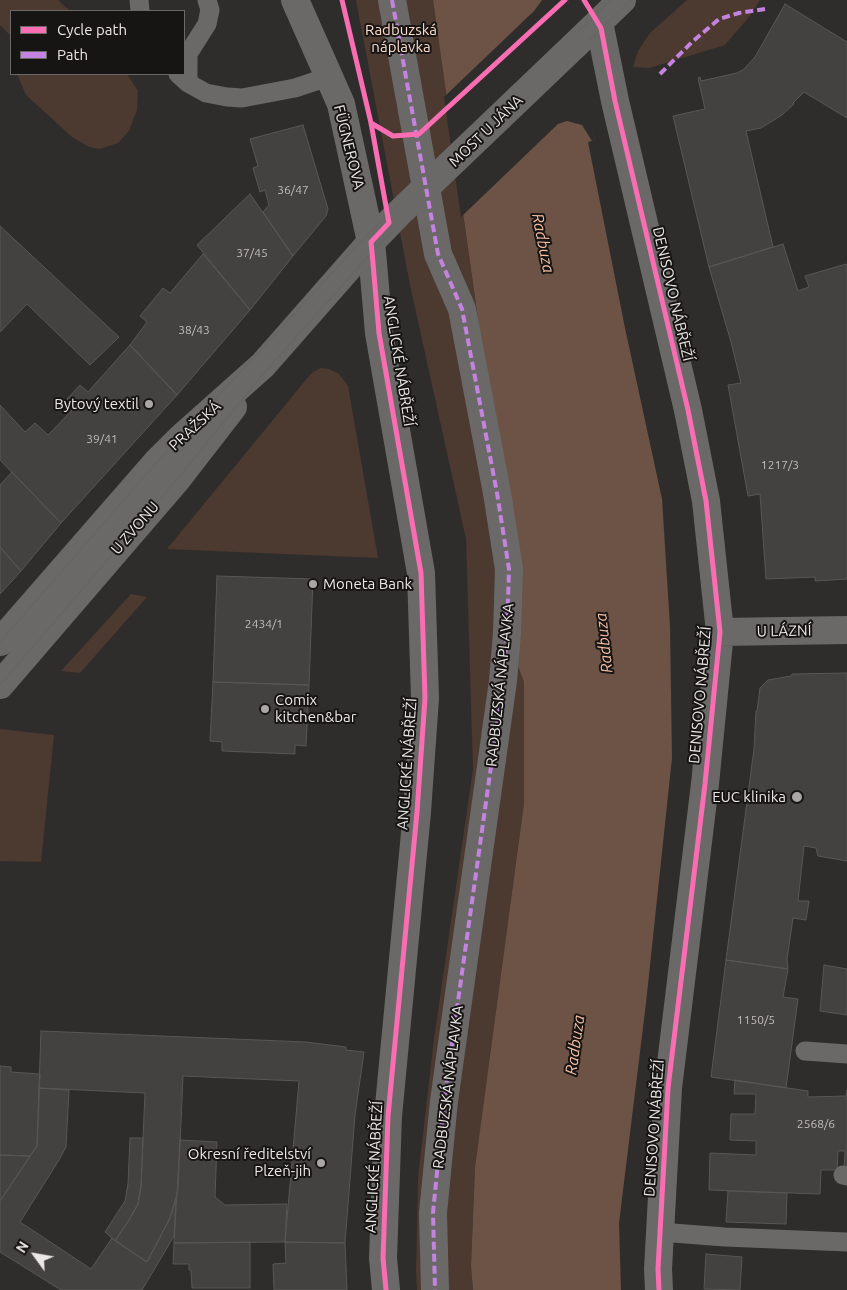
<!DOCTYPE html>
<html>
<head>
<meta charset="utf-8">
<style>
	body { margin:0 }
	#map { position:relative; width:847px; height:1290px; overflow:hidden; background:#2f2d2b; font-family:Ubuntu,sans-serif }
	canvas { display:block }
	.legend { position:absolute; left:10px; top:10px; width:175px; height:65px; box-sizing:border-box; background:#171513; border:1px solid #6b6967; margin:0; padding:6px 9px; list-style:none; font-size:15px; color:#eae7e5 }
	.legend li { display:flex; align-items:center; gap:10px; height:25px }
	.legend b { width:25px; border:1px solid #6b6967 }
	.north { position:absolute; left:10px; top:1230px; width:50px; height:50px; -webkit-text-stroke:4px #171513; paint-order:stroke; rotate:302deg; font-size:14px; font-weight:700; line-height:20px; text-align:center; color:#eae7e5 }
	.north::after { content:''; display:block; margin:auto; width:18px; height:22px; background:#eae7e5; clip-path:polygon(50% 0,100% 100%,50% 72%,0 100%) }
</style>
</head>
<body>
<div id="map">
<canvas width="847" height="1290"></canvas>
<ul class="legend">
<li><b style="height:6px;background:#f96db3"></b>Cycle path</li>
<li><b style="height:6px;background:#c483df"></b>Path</li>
</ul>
<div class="north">N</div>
</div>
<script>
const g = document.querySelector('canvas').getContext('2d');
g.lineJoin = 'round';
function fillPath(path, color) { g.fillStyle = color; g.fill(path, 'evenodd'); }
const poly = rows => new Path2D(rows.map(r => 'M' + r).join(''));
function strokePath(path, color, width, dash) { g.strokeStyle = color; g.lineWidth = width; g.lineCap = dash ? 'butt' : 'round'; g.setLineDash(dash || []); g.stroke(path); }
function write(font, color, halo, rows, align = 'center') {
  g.font = font + ' Ubuntu,sans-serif'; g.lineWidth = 4; g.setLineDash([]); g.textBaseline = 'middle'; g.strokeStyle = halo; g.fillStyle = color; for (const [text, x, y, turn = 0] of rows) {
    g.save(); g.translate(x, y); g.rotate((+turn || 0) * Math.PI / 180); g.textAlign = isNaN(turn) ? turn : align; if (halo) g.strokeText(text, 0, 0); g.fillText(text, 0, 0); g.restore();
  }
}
const green = poly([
	[0,0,58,0,70,11,11,11,11,36,0,25],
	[356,0,433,0,479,326,514,656,524,682,524,803,475,1167,471,1266,473,1290,417,1290,416,1271,418,1177,434,1039,473,769,466,539,410,285],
	[687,0,760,0,749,17,725,45,649,68,633,67,638,51,650,33],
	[17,74,127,74,138,91,137,110,129,131,118,143,100,149,89,147,72,137,26,95],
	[321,368,329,369,339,374,348,386,378,558,167,549,309,376,313,372],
	[131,594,147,597,80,673,61,671],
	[0,729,54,735,41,862,0,861]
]);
const water = poly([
	[433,0,568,0,575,45,595,140,588,142,625,328,662,499,670,626,672,758,646,1003,619,1223,621,1290,473,1290,471,1266,475,1167,524,803,524,682,514,656,479,326]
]);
const pier = poly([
	[542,0,568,0,595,140,592,141,582,125,567,121,558,124,461,217,444,97,534,11]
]);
const building = poly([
	[785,4,847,42,847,118,804,92,793,103,794,104,782,115,761,128,746,131,773,247,709,267,673,116,705,109,698,78,700,77,701,81,737,73,744,69,755,57,785,4],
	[303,125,328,209,326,216,293,256,263,212,269,205,265,190,260,192,253,168,258,166,250,139,303,125],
	[250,194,293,256,250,310,197,245,250,194],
	[0,226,119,337,90,365,27,304,0,332,0,226],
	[783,244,798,291,809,287,805,276,846,264,847,266,847,579,815,581,815,577,766,579,760,494,748,496,728,385,741,383,731,342,709,267,783,244],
	[203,254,250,310,177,395,130,345,147,322,140,316,163,288,170,293,203,254],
	[130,345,177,395,61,523,0,460,0,405,25,432,35,423,48,435,75,407,67,399,80,385,88,392,130,345],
	[12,472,61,523,21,571,0,547,0,485,12,472],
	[0,547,21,571,0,594,0,547],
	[217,576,313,579,309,685,213,682,217,576],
	[847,673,847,861,818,856,816,848,804,846,798,901,809,901,806,920,793,918,787,959,788,969,726,960,754,749,756,711,757,711,760,688,768,680,791,676,792,674,847,673],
	[213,682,309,685,306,746,295,745,295,754,222,751,222,742,210,741,213,682],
	[726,960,788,969,783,997,798,999,786,1088,711,1077,726,960],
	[824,965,847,969,847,1015,820,1011,824,965],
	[41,1031,306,1042,346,1047,346,1050,364,1052,355,1115,345,1243,285,1242,299,1081,183,1076,178,1190,170,1218,147,1262,115,1241,129,1220,138,1204,141,1186,145,1093,39,1088,41,1031],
	[0,1066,11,1067,11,1072,40,1074,37,1146,30,1156,0,1155,0,1066],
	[735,1080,808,1091,808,1097,846,1096,847,1090,847,1171,844,1170,845,1151,838,1151,837,1170,821,1170,820,1194,709,1190,710,1153,756,1155,756,1141,730,1140,731,1114,755,1114,756,1094,734,1094,735,1080],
	[39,1088,69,1090,66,1147,59,1160,20,1222,91,1269,112,1238,147,1262,170,1218,176,1199,174,1236,142,1290,61,1290,0,1252,0,1201,37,1146,39,1088],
	[130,1138,143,1138,141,1186,138,1204,129,1220,115,1241,105,1232,125,1201,128,1184,130,1138],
	[180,1140,217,1142,215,1197,225,1205,287,1204,285,1242,174,1243,180,1140],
	[0,1155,30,1156,0,1201,0,1155],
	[728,1191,787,1193,786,1224,726,1222,728,1191],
	[250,1242,250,1288,192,1288,191,1270,189,1270,189,1264,173,1264,174,1243,250,1242],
	[285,1242,345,1243,347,1290,274,1290,273,1264,286,1263,285,1242],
	[706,1254,742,1257,740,1290,704,1289,706,1254]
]);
const service = poly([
	[139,0,140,11],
	[178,74,188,83,206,93,227,97,242,98,295,88,328,77],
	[188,83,188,54,207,24,210,10,207,0],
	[805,1051,847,1054],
	[843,1175,847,1176],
	[660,1232,725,1237,847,1242]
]);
const pedestrian = poly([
	[392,0,438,254,462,309,497,493,509,569,507,633,503,681,444,1101,433,1213,435,1290]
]);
const minor = poly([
	[599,22,615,101,688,410,706,501,720,632,705,784,668,1088,658,1269,659,1290],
	[720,632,847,630],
	[0,642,157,462,181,438,263,365,371,242,341,104,295,0],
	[0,685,178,478,233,407]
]);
const tertiary = poly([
	[575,45,622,0],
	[386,1290,383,1258,388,1116,417,812,425,698,421,573,379,333,372,252,371,242,396,216]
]);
const tram = poly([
	[0,642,157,462,369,233,611,0],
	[0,685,178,478,264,373,372,252,631,0]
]);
const tertiaryBridge = poly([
	[396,216,575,45]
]);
const quiet = poly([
	[392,0,438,254,462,309,497,493,509,569,507,633,503,681,444,1101,433,1213,435,1290],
	[660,74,692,42,719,19,739,13,765,9]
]);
const cycleway = poly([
	[342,0,371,123,389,223,371,242,372,252,379,333,421,573,425,698,417,812,388,1116,383,1258,386,1290],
	[584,0,601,28,615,101,688,410,706,501,720,632,705,784,668,1088,658,1269,659,1290],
	[371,123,393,136,419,134,565,0]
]);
const markers = [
	[149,404,5,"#a9a6a4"],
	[313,584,5,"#a9a6a4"],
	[265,709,5,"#a9a6a4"],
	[797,797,6,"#a9a6a4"],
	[321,1163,5,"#a9a6a4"]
];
const numberNames = [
	["36/47",293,190],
	["37/45",252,253],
	["38/43",194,330],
	["39/41",102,439],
	["1217/3",780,465],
	["2434/1",264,624],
	["1150/5",756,1020],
	["2568/6",816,1124]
];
const parkNames = [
	["Radbuzská",401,30],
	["náplavka",401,47]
];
const streetNames = [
	["MOST U JÁNA",486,131,-44],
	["FÜGNEROVA",349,147,76],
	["DENISOVO NÁBŘEŽÍ",673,294,77],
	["ANGLICKÉ NÁBŘEŽÍ",399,361,81],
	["PRAŽSKÁ",195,426,-43],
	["U ZVONU",135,528,-49],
	["U LÁZNÍ",784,631,-1],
	["RADBUZSKÁ NÁPLAVKA",500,685,-84],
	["DENISOVO NÁBŘEŽÍ",700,695,-85],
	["ANGLICKÉ NÁBŘEŽÍ",407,764,-86],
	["RADBUZSKÁ NÁPLAVKA",448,1087,-83],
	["DENISOVO NÁBŘEŽÍ",654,1128,-86],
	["ANGLICKÉ NÁBŘEŽÍ",374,1167,-87]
];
const poiNames = [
	["Bytový textil",139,404],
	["Moneta Bank",323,584,"left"],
	["Comix",275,700,"left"],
	["kitchen&bar",275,717,"left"],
	["EUC klinika",786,797],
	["Okresní ředitelství",311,1154],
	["Plzeň-jih",311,1171]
];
const waterNames = [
	["Radbuza",543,243,79],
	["Radbuza",604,643,-96],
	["Radbuza",575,1045,-82]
];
fillPath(green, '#4c3930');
fillPath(water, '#6d5246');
fillPath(pier, '#2f2d2b');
fillPath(building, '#444241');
strokePath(building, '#595755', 1);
strokePath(service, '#6a6968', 19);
strokePath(pedestrian, '#6a6968', 28);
strokePath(minor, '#6a6968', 28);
strokePath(tertiary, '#6a6968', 28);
strokePath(tram, '#666463', 1);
strokePath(tertiaryBridge, '#6a6968', 28);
strokePath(quiet, '#c483df', 4, [8, 4]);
strokePath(cycleway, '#f96db3', 5);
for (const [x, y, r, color] of markers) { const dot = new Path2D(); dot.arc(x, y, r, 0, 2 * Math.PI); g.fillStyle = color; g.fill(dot); strokePath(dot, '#171513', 2); }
write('12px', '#c0bebc', null, numberNames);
write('15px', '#fcdaca', '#171513', parkNames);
write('15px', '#eae7e5', '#171513', streetNames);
write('15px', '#eae7e5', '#171513', poiNames, 'right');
write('italic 16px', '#f5bea4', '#171513', waterNames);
</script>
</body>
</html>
